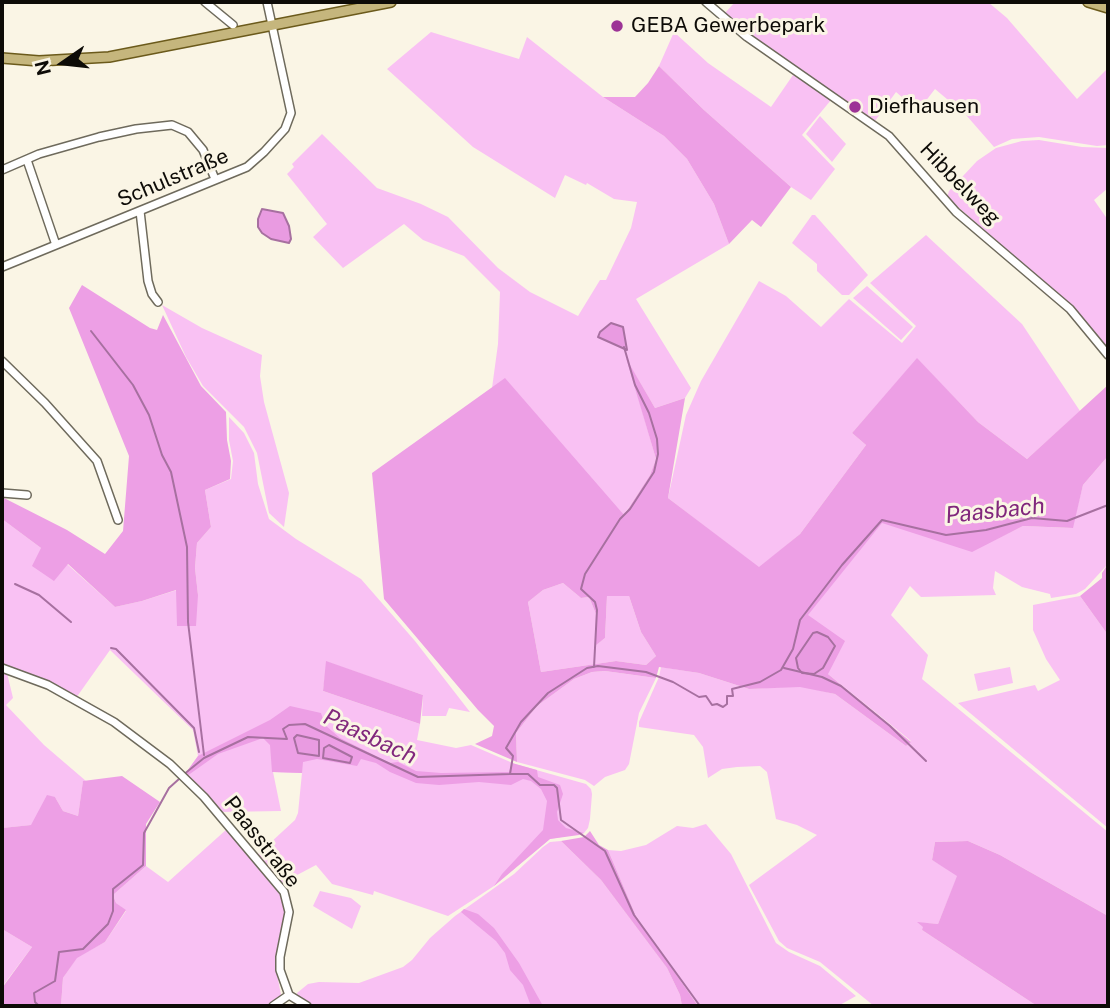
<!DOCTYPE html>
<html>
<head>
<meta charset="utf-8">
<style>
	body { margin:0 }
	#map { position:relative; width:1110px; height:1008px; overflow:hidden; background:#faf5e5; font-family:"Public Sans",sans-serif }
	canvas { display:block }
	.frame { position:absolute; inset:0; border:4px solid #0d0b07; pointer-events:none }
	.north { position:absolute; left:28px; top:28px; width:70px; height:70px; -webkit-text-stroke:5px #faf5e5; paint-order:stroke; rotate:256deg; font-size:19px; font-weight:700; line-height:28px; text-align:center; color:#0d0b07 }
	.north::after { content:''; display:block; margin:auto; width:24px; height:32px; background:#0d0b07; clip-path:polygon(50% 0,100% 100%,50% 72%,0 100%) }
</style>
</head>
<body>
<div id="map">
<canvas width="1110" height="1008"></canvas>
<div class="frame"></div>
<div class="north">N</div>
</div>
<script>
const g = document.querySelector('canvas').getContext('2d');
g.lineJoin = 'round';
function fillPath(path, color) { g.fillStyle = color; g.fill(path, 'evenodd'); }
const poly = rows => new Path2D(rows.map(r => 'M' + r).join(''));
function strokePath(path, color, width, dash) { g.strokeStyle = color; g.lineWidth = width; g.lineCap = dash ? 'butt' : 'round'; g.setLineDash(dash || []); g.stroke(path); }
function write(font, color, halo, rows, align = 'center') {
  g.font = font + ' "Public Sans",sans-serif'; g.lineWidth = 6; g.setLineDash([]); g.textBaseline = 'middle'; g.strokeStyle = halo; g.fillStyle = color; for (const [text, x, y, turn = 0] of rows) {
    g.save(); g.translate(x, y); g.rotate((+turn || 0) * Math.PI / 180); g.textAlign = isNaN(turn) ? turn : align; if (halo) g.strokeText(text, 0, 0); g.fillText(text, 0, 0); g.restore();
  }
}
const green = poly([
	[735,2,988,2,1007,18,1077,99,1108,68,1108,145,1097,146,1039,137,1012,139,994,147,966,115,935,89,918,111,896,92,875,121,782,58,724,14],
	[431,32,519,59,527,37,603,97,664,136,687,159,714,204,729,244,636,299,691,388,685,398,655,408,628,362,656,459,650,475,623,516,505,379,492,388,498,344,500,292,464,256,423,240,404,224,343,268,313,237,327,224,287,174,294,167,292,164,322,134,377,188,421,204,448,217,498,268,530,292,578,316,600,280,606,280,631,228,637,202,614,199,587,183,586,185,565,175,555,198,473,147,387,69],
	[674,32,708,63,771,107,793,75,831,100,802,135,835,169,811,200,791,187,704,110,659,66],
	[820,116,846,144,832,162,806,134],
	[1039,140,1082,147,1108,148,1108,188,1094,200,1108,220,1108,351,1060,298,947,197,949,191,977,161,996,148,1022,141],
	[812,215,815,215,868,275,849,295,842,295,817,271,817,264,792,243],
	[926,235,1022,324,1080,411,1027,459,978,422,917,359,852,433,866,445,800,534,759,568,668,498,686,415,701,381,759,281,786,296,821,327,849,299,902,343,916,326,870,283],
	[867,286,913,327,901,340,853,298],
	[162,305,202,328,262,355,260,376,264,402,289,493,284,527,269,513,257,453,244,427,203,386,186,357],
	[229,417,244,433,254,453,258,484,269,519,296,539,361,579,415,641,470,712,449,708,446,716,422,716,423,695,327,662,323,691,420,724,417,740,456,748,471,745,515,764,586,784,591,789,592,794,590,819,588,828,584,833,550,839,494,886,448,916,374,891,373,895,332,884,316,865,282,883,257,855,295,820,298,813,302,773,273,772,281,811,220,812,185,774,198,756,193,730,110,650,76,698,2,667,2,519,41,548,54,580,67,564,115,607,142,601,177,590,198,595,195,568,197,543,211,527,205,490,231,479,233,461,229,440],
	[1108,456,1108,564,1085,589,1076,594,1051,598,1050,594,1022,587,995,571,993,588,996,595,921,597,910,586,891,615,928,655,922,679,1108,832,1108,916,1000,855,968,841,935,842,932,860,958,875,938,924,919,923,924,927,922,930,1037,1006,874,1006,820,962,787,948,779,941,749,885,817,835,797,825,776,819,767,772,760,766,737,767,722,769,708,778,703,747,694,735,639,727,639,722,659,677,661,667,699,673,749,689,800,686,835,694,906,746,911,741,828,674,807,615,882,522,972,551,1023,526,1072,528,1083,485],
	[563,583,581,598,589,597,596,614,596,645,605,638,607,596,629,596,641,632,656,656,646,665,616,661,541,672,528,602,543,590],
	[1080,596,1108,635,1108,828,958,703,1035,685,1038,691,1060,680,1046,659,1033,630,1033,605],
	[1010,667,1013,683,978,691,974,674],
	[2,671,7,673,13,698,6,705,44,745,86,781,83,782,78,816,63,811,55,797,32,825,2,828],
	[605,671,656,678,639,713,629,764,625,770,605,777,594,786,585,780,517,762,516,733,537,706,574,679,592,672],
	[706,824,731,854,776,943,789,952,820,966,856,996,838,1006,698,1006,636,916,608,850,621,851,646,845,677,826,693,828],
	[227,829,282,894,287,912,276,969,281,995,270,1006,61,1006,63,978,77,957,105,942,126,911,116,903,113,895,146,866,168,882],
	[561,841,601,880,667,968,680,995,682,1006,314,1006,298,998,297,993,308,984,319,982,359,983,403,967,412,960,430,938,455,916,514,874,543,847,550,842],
	[320,891,351,898,361,906,352,929,313,906],
	[2,929,32,947,2,987]
]);
const forest = poly([
	[659,66,704,110,791,187,761,227,752,220,729,244,714,204,687,159,664,136,603,97,635,97,648,83],
	[82,285,150,328,157,330,163,315,201,386,226,412,227,440,231,461,230,479,205,490,211,527,197,543,195,568,198,595,196,626,177,626,176,590,142,601,115,607,68,564,54,581,32,566,41,548,2,519,2,497,67,530,105,554,123,531,129,456,69,308],
	[626,358,655,408,685,398,668,498,759,567,800,534,866,445,852,433,917,358,978,422,1027,459,1108,385,1108,456,1083,485,1073,528,1023,526,972,552,882,523,808,615,845,641,828,674,911,742,906,746,835,694,800,687,749,689,699,673,659,667,656,678,605,671,592,672,574,679,537,706,516,733,517,762,475,744,492,736,494,726,478,710,384,599,372,473,505,378,624,515,650,475,656,459],
	[563,583,581,598,589,597,596,614,595,646,605,638,607,596,629,596,641,632,656,656,646,665,616,661,541,672,528,602,543,590],
	[1108,564,1108,635,1080,596,1102,578,1102,573],
	[326,661,423,695,420,724,323,691],
	[290,706,321,713,325,725,340,738,390,763,398,762,416,771,441,773,509,772,512,763,537,770,538,777,560,785,563,794,557,812,558,820,566,828,584,833,579,835,550,839,494,886,502,874,543,830,547,801,541,789,531,781,523,779,511,785,479,782,439,785,416,783,390,772,376,763,361,759,357,766,317,759,303,762,302,773,272,772,270,745,263,738,218,754,187,776,185,774,198,756,270,720],
	[122,776,160,802,146,824,146,866,113,895,116,903,126,910,105,942,77,958,63,978,61,1006,2,1006,2,988,32,947,2,929,2,828,31,825,47,795,55,797,63,811,78,816,83,781],
	[590,831,599,845,608,850,636,916,698,1006,682,1006,680,995,667,968,601,880,561,841,584,837],
	[968,841,1000,855,1108,916,1108,1006,1037,1006,922,930,923,927,917,922,938,924,957,876,932,860,935,842],
	[464,909,478,914,494,928,519,963,543,1006,531,1006,523,985,510,970,505,953,496,941,461,912]
]);
const water = poly([
	[262,209,283,213,289,226,291,239,289,243,271,239,262,233,258,227,258,219,262,209],
	[611,323,623,327,627,350,598,337,600,332,611,323],
	[817,632,828,637,835,646,823,668,814,674,802,673,798,668,796,658,813,633,817,632],
	[297,735,319,740,319,756,298,753,294,738,297,735],
	[329,745,352,757,350,763,323,758,324,748,329,745]
]);
const stream = poly([
	[91,331,133,385,149,415,162,455,171,472,187,547,188,622,204,755],
	[15,584,39,595,71,622],
	[111,648,116,649,194,728,199,752],
	[594,667,597,610,595,602,581,589,585,574,620,519,630,509,654,472,658,454,657,439,649,413,635,385,624,347],
	[784,668,822,677,841,686,890,726,926,761],
	[511,774,528,774,540,785,554,785,557,788,561,820,605,851,634,915,700,1006],
	[183,775,204,758,248,737,287,739,283,729,289,725,305,724,418,777,510,774,513,756,506,748,521,722,548,693,587,668,598,666,646,672,673,682,699,697,706,696,712,705,717,704,723,707,727,704,727,696,733,696,732,689,760,682,781,670,793,649,800,620,842,565,882,520,946,535,986,530,1032,518,1067,521,1108,505],
	[39,1006,35,1002,34,993,55,981,59,952,83,949,108,924,113,911,113,889,143,865,144,833,169,788,179,779]
]);
const minor = poly([
	[205,2,233,25],
	[706,2,747,37,889,136,956,212,1070,309,1108,355],
	[27,160,56,245],
	[2,170,39,154,99,137,136,129,172,125,188,132,203,150,215,179],
	[140,211,148,281,152,294,158,302],
	[2,267,247,167,264,152,285,129,291,113,267,2],
	[2,361,45,403,97,461,118,520],
	[2,493,27,495],
	[2,668,48,685,114,722,170,764,204,797,284,892,289,912,280,957,280,970,289,995,307,1006],
	[273,1006,289,995]
]);
const major = poly([
	[1088,2,1108,8],
	[2,58,39,61,109,57,391,2]
]);
const markers = [
	[617,26,7,"#9c3396"],
	[855,107,7,"#9c3396"]
];
const poiNames = [
	["GEBA Gewerbepark",631,26],
	["Diefhausen",869,107]
];
const streetNames = [
	["Schulstraße",173,178,-23],
	["Hibbelweg",960,184,46],
	["Paasstraße",262,842,52]
];
const waterNames = [
	["Paasbach",995,511,-6],
	["Paasbach",370,737,25]
];
fillPath(green, '#f9c1f3');
fillPath(forest, '#ed9fe5');
fillPath(water, '#e99be1');
strokePath(water, '#a770a0', 2);
strokePath(stream, '#a770a0', 2);
strokePath(minor, '#6e6a5c', 10);
strokePath(major, '#6b5a1b', 12);
strokePath(minor, '#fff', 7);
strokePath(major, '#c5b67d', 9);
for (const [x, y, r, color] of markers) { const dot = new Path2D(); dot.arc(x, y, r, 0, 2 * Math.PI); g.fillStyle = color; g.fill(dot); strokePath(dot, '#faf5e5', 2.5); }
write('21px', '#0d0b07', '#faf5e5', poiNames, 'left');
write('21px', '#0d0b07', '#faf5e5', streetNames);
write('italic 23px', '#81277c', '#faf5e5', waterNames);
</script>
</body>
</html>
